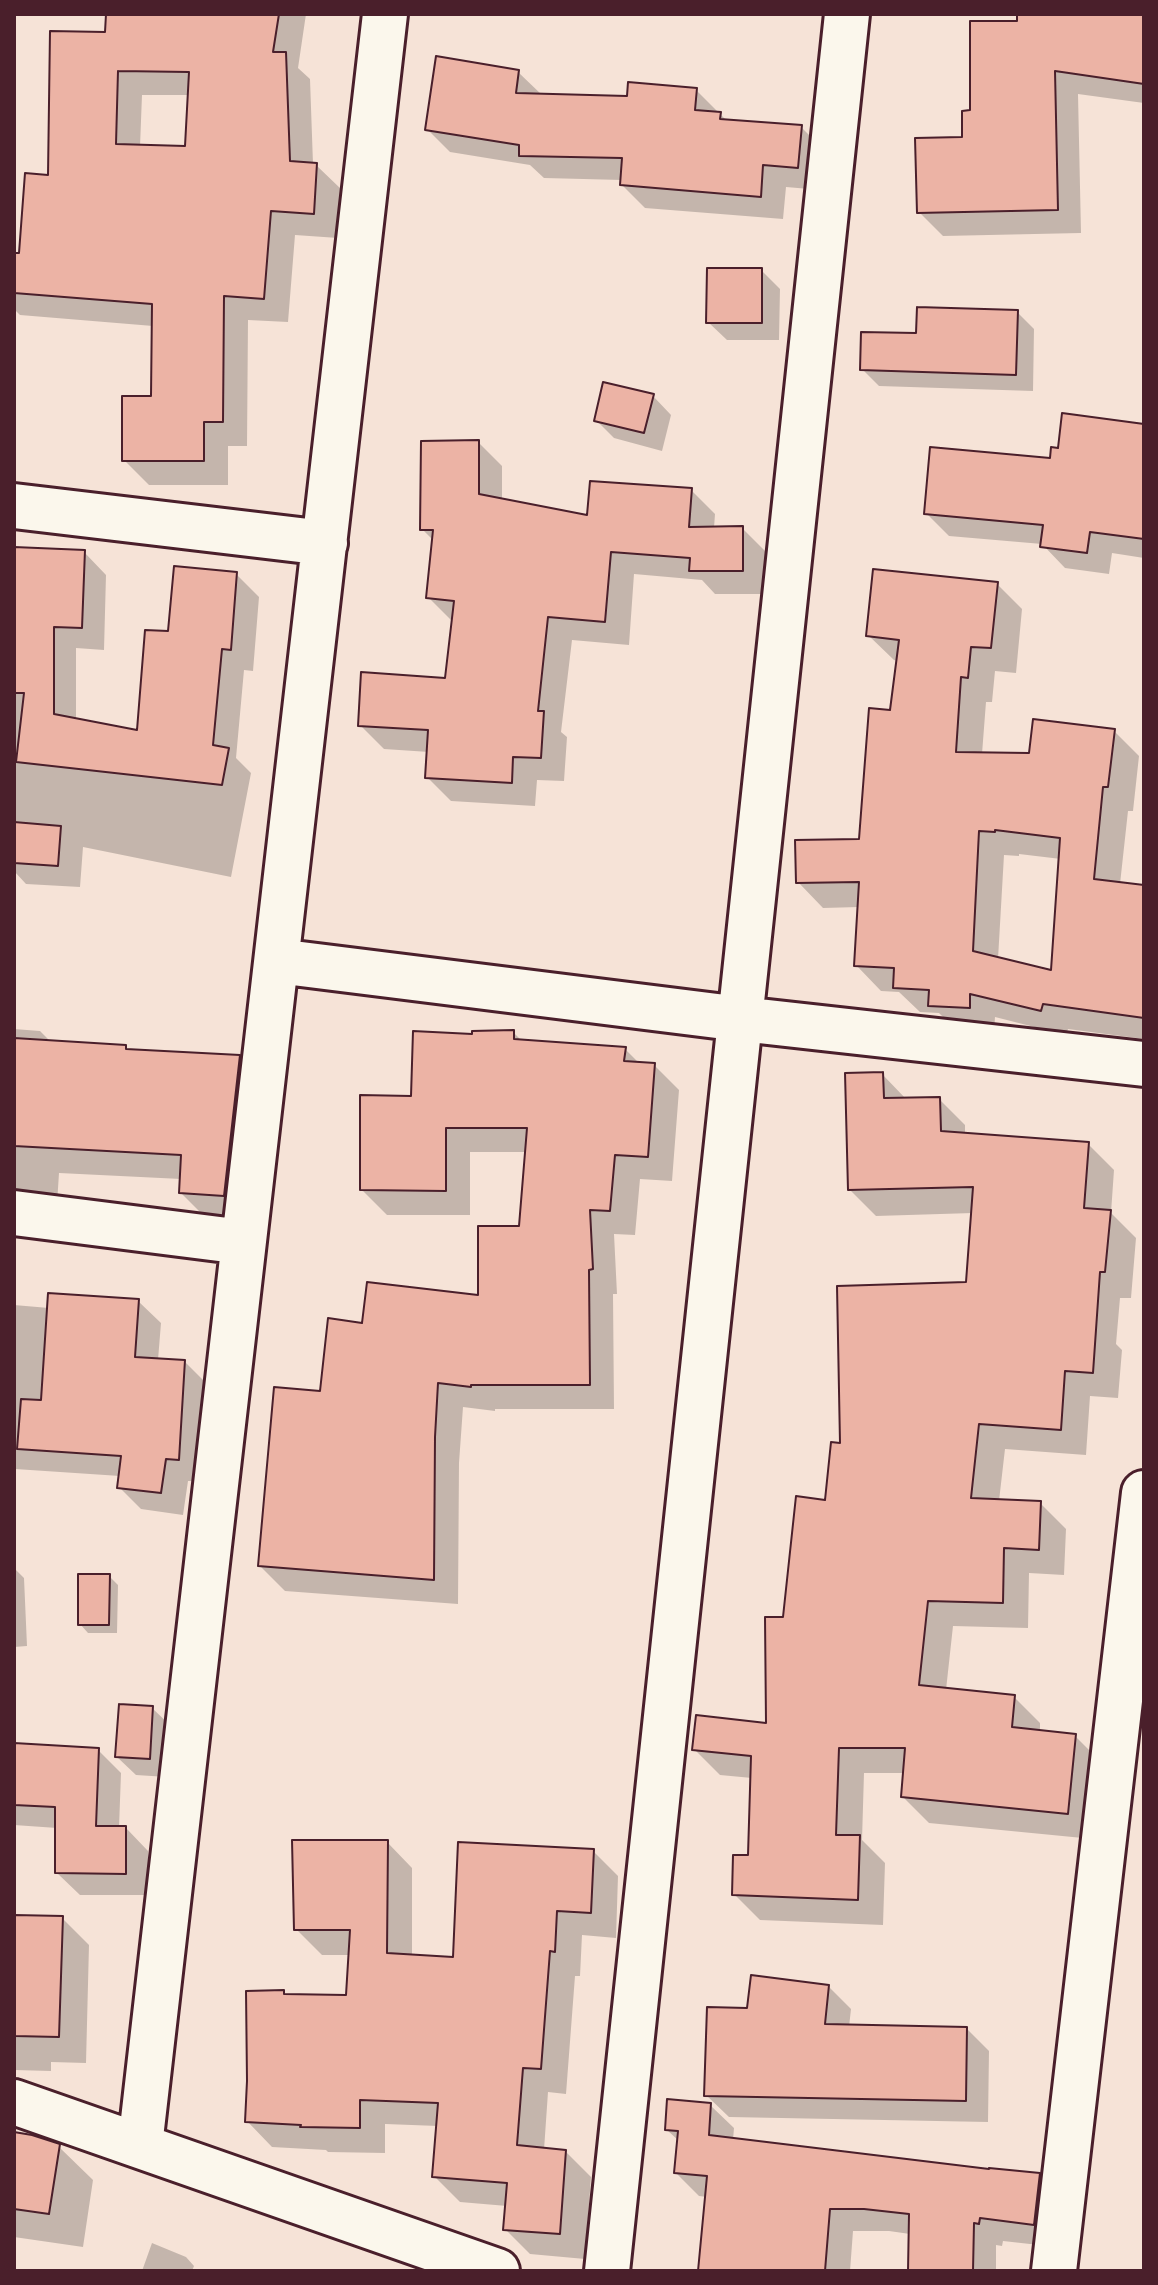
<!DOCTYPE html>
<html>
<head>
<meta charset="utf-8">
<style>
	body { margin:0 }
	#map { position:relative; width:1158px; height:2285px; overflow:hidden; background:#f6e3d7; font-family:"Balsamiq Sans",sans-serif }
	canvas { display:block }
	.frame { position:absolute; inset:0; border:16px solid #4a1f2b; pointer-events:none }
</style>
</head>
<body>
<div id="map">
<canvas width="1158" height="2285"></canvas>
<div class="frame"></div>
</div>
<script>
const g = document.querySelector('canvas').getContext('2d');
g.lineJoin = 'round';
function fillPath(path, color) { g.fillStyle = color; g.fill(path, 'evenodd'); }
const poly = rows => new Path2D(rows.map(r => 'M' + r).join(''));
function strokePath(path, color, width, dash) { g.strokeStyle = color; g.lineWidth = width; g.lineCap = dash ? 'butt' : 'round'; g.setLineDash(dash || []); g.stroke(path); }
const shadow = poly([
	[179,14,306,14,298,68,310,79,313,164,316,165,341,189,338,238,295,235,288,322,248,320,247,446,228,446,228,485,149,485,124,460,153,398,153,326,20,315,14,309,14,255,21,255,50,177,52,33,172,35],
	[142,95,189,95,187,148,140,147],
	[1129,14,1144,14,1144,103,1078,94,1081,233,943,236,919,212,964,139,972,112,1128,22],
	[518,72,542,95,629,98,696,90,727,121,801,127,824,150,821,190,786,187,783,219,645,208,622,185,622,180,544,178,530,165,450,152,427,129],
	[761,270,780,289,779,340,727,340,708,322],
	[1017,312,1034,329,1033,391,879,386,862,369,918,335],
	[653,396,671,415,662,451,614,438,596,420],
	[1144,426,1144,558,1112,553,1109,574,1065,568,1042,544,949,536,926,513,1052,460],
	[478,442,502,466,502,501,589,518,691,490,715,514,714,528,742,528,766,552,766,594,715,594,702,580,634,574,629,645,572,640,561,732,567,737,564,781,537,780,535,806,451,801,427,777,429,752,384,749,360,725,447,680,452,621,428,597,434,541,422,529],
	[14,549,84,552,106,575,104,650,76,648,76,721,139,733,170,634,236,574,259,597,253,671,244,670,236,758,251,773,231,877,83,847,80,887,26,884,14,871],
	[997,584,1022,609,1016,673,995,671,992,702,986,702,982,754,1030,755,1114,731,1139,756,1133,811,1128,811,1120,884,1144,887,1144,1039,1068,1029,1066,1035,995,1017,994,1032,956,1030,939,1013,920,1012,899,992,881,991,856,965,859,907,823,908,798,882,861,841,892,712,898,661,894,660,868,635],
	[1019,854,1061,859,1053,972,998,959,1004,855,1019,856],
	[14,1029,40,1031,52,1043,125,1047,130,1052,239,1057,266,1083,250,1222,207,1219,181,1193,181,1179,59,1173,57,1204,14,1201],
	[513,1032,522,1041,625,1049,640,1064,654,1065,679,1090,672,1181,640,1179,635,1235,614,1234,617,1294,613,1294,614,1409,495,1409,495,1411,463,1407,459,1463,458,1604,285,1591,260,1566,321,1393,364,1325,480,1297,521,1228,527,1152,470,1152,470,1215,387,1215,362,1190,413,1098,474,1036],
	[882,1074,907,1100,939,1099,965,1125,965,1135,1088,1144,1114,1170,1111,1213,1136,1238,1131,1298,1120,1298,1116,1344,1122,1350,1118,1398,1090,1396,1086,1455,1005,1449,999,1501,1040,1503,1066,1529,1064,1575,1029,1573,1028,1628,953,1626,946,1690,1014,1697,1040,1723,1040,1732,1075,1736,1101,1762,1093,1839,929,1823,903,1797,905,1773,864,1773,862,1840,885,1863,883,1925,760,1920,734,1894,750,1857,752,1778,720,1775,694,1749,768,1725,785,1619,827,1502,842,1446,967,1284,973,1213,876,1216,850,1190],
	[138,1301,161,1323,158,1360,184,1361,207,1384,200,1481,188,1481,183,1515,141,1509,119,1487,120,1476,15,1469,14,1473,14,1305,49,1308],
	[14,1568,24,1578,27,1646,14,1647],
	[109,1576,118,1585,117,1633,88,1633,80,1624],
	[152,1708,171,1726,167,1777,136,1775,117,1757],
	[14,1745,98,1750,121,1773,119,1828,126,1828,148,1851,148,1895,80,1895,57,1873,57,1828,14,1825],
	[387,1842,412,1868,412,1957,455,1959,593,1851,618,1876,616,1938,582,1935,580,1976,575,1976,566,2094,548,2092,544,2150,565,2151,591,2177,585,2259,530,2254,505,2229,507,2206,460,2202,434,2176,438,2126,385,2124,385,2153,328,2152,326,2150,272,2147,247,2121,283,1992,286,1996,348,1997,351,1955,322,1955,296,1929],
	[14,1917,62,1918,89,1945,86,2063,51,2062,51,2071,14,2070],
	[828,1986,851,2009,849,2027,967,2029,989,2051,988,2122,729,2117,706,2095,749,2010],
	[710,2105,734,2128,733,2140,1039,2175,1063,2199,1057,2247,1003,2241,1002,2246,996,2245,996,2271,911,2271,910,2234,889,2231,853,2231,850,2271,702,2271,707,2197,699,2196,676,2173,679,2141,667,2130],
	[14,2134,58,2146,93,2180,83,2247,14,2237],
	[152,2243,186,2257,194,2266,192,2271,142,2271]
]);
const building = poly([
	[106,14,279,14,273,52,286,52,290,161,317,163,314,214,271,211,264,299,224,296,223,422,204,422,204,461,122,461,122,396,151,396,152,304,14,293,14,253,19,253,25,173,48,175,50,31,105,32,106,14],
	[118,71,189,72,185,146,116,144,118,71],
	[1017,14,1144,14,1144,84,1055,71,1058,210,917,213,915,138,962,137,962,111,970,110,970,21,1017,21,1017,14],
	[436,56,519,70,516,93,627,96,628,82,697,88,695,110,721,112,720,119,802,125,798,168,763,165,761,197,620,185,622,158,519,156,519,145,425,130,436,56],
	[707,268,762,268,762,323,706,323,707,268],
	[917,307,1018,310,1016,375,860,370,861,332,916,333,917,307],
	[603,382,654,394,644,433,594,421,603,382],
	[1062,413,1144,424,1144,539,1090,532,1087,553,1040,547,1043,525,924,514,930,447,1050,458,1051,447,1058,448,1062,413],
	[479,440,479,494,587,515,590,481,692,488,689,527,743,526,743,571,689,571,690,558,611,552,605,622,548,617,538,711,544,711,541,758,513,757,512,783,425,778,428,730,358,726,361,672,445,678,454,601,426,598,433,530,420,530,421,441,479,440],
	[14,547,85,550,82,628,54,627,54,714,137,730,145,630,168,631,174,566,237,572,231,650,222,649,213,745,229,748,222,785,16,762,24,693,14,693,14,547],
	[873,569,998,582,991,648,971,647,968,678,961,677,956,752,1029,753,1033,719,1115,729,1108,787,1103,787,1094,879,1144,885,1144,1018,1043,1004,1041,1011,970,994,970,1008,928,1006,929,990,893,988,894,968,854,966,859,882,796,883,795,840,859,839,869,708,890,710,899,640,866,636,873,569],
	[995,830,1060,838,1051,970,973,951,979,831,995,832,995,830],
	[14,822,61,826,58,866,14,863,14,822],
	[514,1030,514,1039,626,1047,624,1061,655,1063,648,1157,615,1155,610,1211,590,1210,593,1269,589,1270,590,1385,471,1385,471,1387,438,1383,435,1437,434,1580,258,1566,274,1387,320,1391,328,1318,362,1323,367,1282,478,1295,478,1226,519,1226,527,1128,446,1128,446,1191,360,1190,360,1095,411,1096,413,1031,472,1034,472,1031,514,1030],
	[14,1038,126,1045,126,1049,240,1055,224,1196,179,1193,181,1155,14,1146,14,1038],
	[883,1072,884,1098,940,1097,941,1131,1089,1142,1084,1208,1111,1210,1105,1272,1100,1272,1093,1373,1065,1371,1061,1430,979,1424,971,1498,1041,1501,1039,1550,1004,1548,1003,1603,928,1601,919,1685,1015,1695,1012,1727,1076,1734,1068,1814,901,1797,905,1748,839,1748,836,1835,860,1835,858,1900,732,1895,733,1855,748,1855,751,1756,692,1750,696,1715,766,1723,765,1617,783,1617,796,1496,825,1500,831,1442,840,1443,837,1286,966,1282,973,1187,848,1190,845,1073,883,1072],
	[48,1293,139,1299,135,1357,185,1360,179,1460,166,1459,161,1493,117,1488,121,1456,17,1449,21,1399,41,1400,48,1293],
	[78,1574,110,1574,109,1625,78,1625,78,1574],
	[119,1704,153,1706,150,1759,115,1757,119,1704],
	[14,1743,99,1748,96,1826,126,1826,126,1874,55,1873,55,1807,14,1805,14,1743],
	[292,1840,388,1840,387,1953,453,1957,458,1842,594,1849,591,1913,557,1911,555,1952,550,1951,541,2069,523,2068,517,2145,566,2150,560,2234,503,2230,507,2183,432,2177,438,2103,360,2100,360,2128,300,2127,301,2125,245,2122,247,2081,246,1991,284,1990,284,1994,346,1995,350,1930,294,1930,292,1840],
	[14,1915,63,1916,59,2037,14,2036,14,1915],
	[751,1975,829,1985,825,2024,967,2027,966,2101,704,2096,707,2007,747,2008,751,1975],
	[667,2099,711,2103,709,2135,989,2169,989,2168,1040,2173,1034,2225,980,2218,979,2224,974,2223,973,2271,908,2271,909,2214,864,2209,830,2209,825,2271,698,2271,707,2176,674,2173,678,2131,665,2130,667,2099],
	[14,2132,32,2135,60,2144,49,2214,14,2209,14,2132]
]);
const street = poly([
	[14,506,325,543],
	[277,961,741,1019,1144,1064],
	[14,1213,243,1242],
	[14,2102,497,2271],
	[140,2146,385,14],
	[607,2271,847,14],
	[1054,2271,1144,1493]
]);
fillPath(shadow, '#0003');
fillPath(building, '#ecb3a5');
strokePath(building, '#4a1f2b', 2);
strokePath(street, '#4a1f2b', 50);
strokePath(street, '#fbf7ec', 44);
</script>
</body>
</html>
